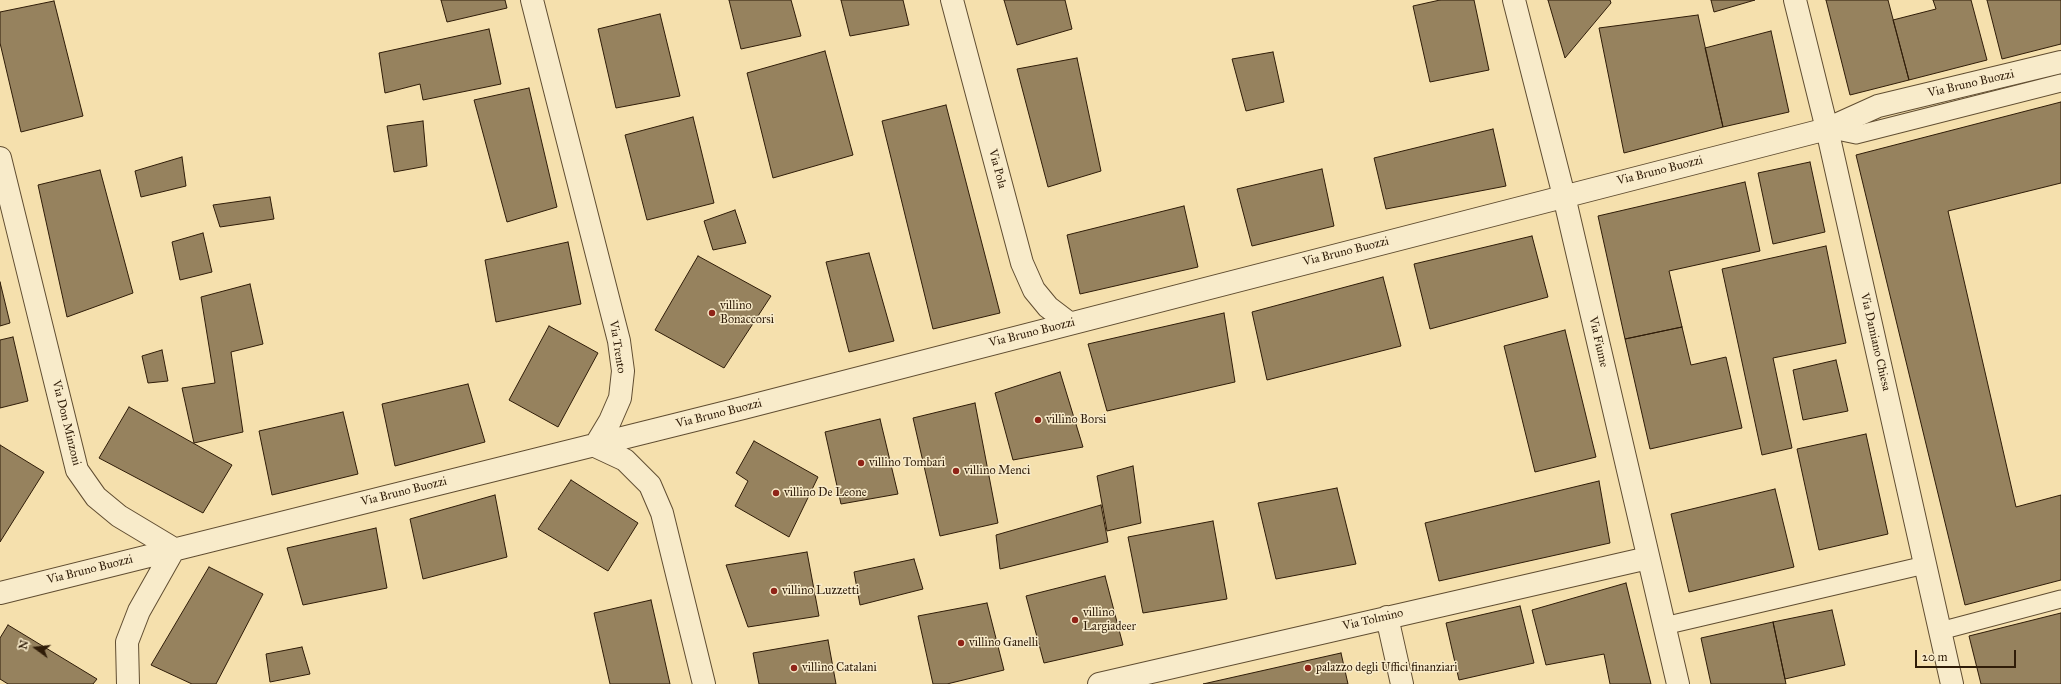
<!DOCTYPE html>
<html>
<head>
<meta charset="utf-8">
<style>
	body { margin:0 }
	#map { position:relative; width:2061px; height:684px; overflow:hidden; background:#f5e0ad; font-family:"IM FELL Great Primer",serif }
	canvas { display:block }
	.north { position:absolute; left:16px; top:628px; width:40px; height:40px; -webkit-text-stroke:3px #f8ebca; paint-order:stroke; rotate:285deg; font-size:11px; font-weight:700; line-height:16px; text-align:center; color:#2f1c08 }
	.north::after { content:''; display:block; margin:auto; width:14px; height:18px; background:#2f1c08; clip-path:polygon(50% 0,100% 100%,50% 72%,0 100%) }
	.scale { position:absolute; left:1915px; top:650px; width:101px; height:18px; box-sizing:border-box; border:2px solid #2f1c08; border-top:0; padding-left:5px; font-size:12px; line-height:14px; white-space:nowrap; color:#2f1c08; -webkit-text-stroke:3px #f8ebca; paint-order:stroke }
</style>
</head>
<body>
<div id="map">
<canvas width="2061" height="684"></canvas>
<div class="north">N</div>
<div class="scale">20 m</div>
</div>
<script>
const g = document.querySelector('canvas').getContext('2d');
g.lineJoin = 'round';
function fillPath(path, color) { g.fillStyle = color; g.fill(path, 'evenodd'); }
const poly = rows => new Path2D(rows.map(r => 'M' + r).join(''));
function strokePath(path, color, width, dash) { g.strokeStyle = color; g.lineWidth = width; g.lineCap = dash ? 'butt' : 'round'; g.setLineDash(dash || []); g.stroke(path); }
function write(font, color, halo, rows, align = 'center') {
  g.font = font + ' "IM FELL Great Primer",serif'; g.lineWidth = 3; g.setLineDash([]); g.textBaseline = 'middle'; g.strokeStyle = halo; g.fillStyle = color; for (const [text, x, y, turn = 0] of rows) {
    g.save(); g.translate(x, y); g.rotate((+turn || 0) * Math.PI / 180); g.textAlign = isNaN(turn) ? turn : align; if (halo) g.strokeText(text, 0, 0); g.fillText(text, 0, 0); g.restore();
  }
}
const building = poly([
	[441,0,505,0,507,8,447,22,441,0],
	[729,0,791,0,801,36,741,49,729,0],
	[841,0,903,0,909,25,850,36,841,0],
	[1004,0,1065,0,1072,29,1017,45,1004,0],
	[1440,0,1474,0,1489,70,1430,82,1413,6,1440,0],
	[1548,0,1610,0,1611,3,1565,58,1548,0],
	[1711,0,1755,0,1714,12,1711,0],
	[1826,0,1888,0,1909,80,1850,95,1826,0],
	[1933,0,1971,0,1987,60,1909,80,1893,20,1936,9,1933,0],
	[1987,0,2061,0,2061,44,2002,59,1987,0],
	[54,1,83,116,21,132,0,43,0,12,54,1],
	[660,14,680,96,616,108,598,29,660,14],
	[1698,15,1723,127,1624,153,1599,28,1698,15],
	[489,29,501,84,423,100,420,84,385,93,379,53,489,29],
	[1771,31,1789,112,1723,127,1705,48,1771,31],
	[825,51,853,155,773,178,747,73,825,51],
	[1273,52,1284,102,1246,111,1232,59,1273,52],
	[1077,58,1101,171,1048,187,1017,69,1077,58],
	[529,88,557,207,507,222,474,100,529,88],
	[2061,102,2061,183,1948,211,2016,507,2061,495,2061,580,1965,605,1856,155,2061,102],
	[946,105,1000,313,933,329,882,121,946,105],
	[693,117,714,203,647,220,625,135,693,117],
	[423,121,427,166,394,172,387,126,423,121],
	[1493,129,1506,186,1386,209,1374,158,1493,129],
	[182,157,186,186,141,197,135,171,182,157],
	[1810,162,1825,232,1773,244,1758,173,1810,162],
	[1322,169,1334,226,1252,246,1237,189,1322,169],
	[100,170,133,293,67,317,38,185,100,170],
	[1745,182,1760,251,1669,271,1682,327,1625,339,1598,216,1745,182],
	[270,197,274,219,220,227,213,205,270,197],
	[1184,206,1198,267,1080,294,1067,235,1184,206],
	[735,210,746,243,713,250,704,221,735,210],
	[203,233,212,272,180,280,172,242,203,233],
	[1532,236,1548,297,1430,329,1414,264,1532,236],
	[568,242,581,304,496,322,485,260,568,242],
	[1826,246,1846,343,1773,358,1792,448,1762,455,1722,269,1826,246],
	[869,253,894,341,849,352,826,262,869,253],
	[698,256,771,296,724,368,655,330,698,256],
	[1383,277,1401,346,1267,380,1252,312,1383,277],
	[0,282,10,323,0,326,0,282],
	[250,284,263,344,231,352,243,432,194,443,182,388,215,383,201,297,250,284],
	[1224,313,1235,382,1107,411,1088,344,1224,313],
	[549,326,598,353,558,427,509,400,549,326],
	[1682,327,1691,365,1726,357,1742,428,1650,449,1625,339,1682,327],
	[1565,330,1596,457,1535,472,1504,346,1565,330],
	[13,337,28,401,0,408,0,340,13,337],
	[162,350,168,381,148,383,142,356,162,350],
	[1836,360,1848,411,1803,420,1793,370,1836,360],
	[1060,372,1083,447,1013,460,995,393,1060,372],
	[468,384,485,442,395,466,382,404,468,384],
	[975,403,998,523,940,536,913,418,975,403],
	[129,407,232,465,203,513,99,458,129,407],
	[343,412,358,474,272,495,259,431,343,412],
	[880,419,898,494,841,504,825,432,880,419],
	[1866,434,1888,534,1819,550,1797,449,1866,434],
	[754,441,818,477,789,537,735,506,748,481,736,473,754,441],
	[0,445,44,472,0,542,0,445],
	[1133,466,1141,523,1107,531,1097,476,1133,466],
	[571,480,638,523,608,571,538,529,571,480],
	[1599,481,1610,543,1439,581,1425,523,1599,481],
	[1337,488,1356,564,1276,579,1258,503,1337,488],
	[1775,489,1794,567,1689,592,1671,514,1775,489],
	[495,495,507,557,423,579,410,519,495,495],
	[1101,505,1108,542,1000,569,996,535,1101,505],
	[1213,521,1227,599,1143,613,1128,537,1213,521],
	[376,528,387,588,303,605,287,548,376,528],
	[807,552,819,616,748,627,726,565,807,552],
	[914,559,923,589,860,605,854,572,914,559],
	[209,567,263,594,216,684,192,684,151,665,209,567],
	[1105,576,1123,645,1044,663,1026,596,1105,576],
	[1626,583,1651,684,1610,684,1604,654,1546,665,1532,610,1626,583],
	[651,600,670,684,610,684,594,613,651,600],
	[987,603,1004,670,947,684,933,684,918,616,987,603],
	[1520,606,1534,663,1459,680,1446,623,1520,606],
	[1832,610,1845,665,1785,679,1773,622,1832,610],
	[2061,613,2061,684,1981,684,1969,636,2061,613],
	[1773,622,1786,684,1711,684,1701,638,1773,622],
	[8,625,97,679,93,684,8,684,0,679,0,638,8,625],
	[828,640,836,684,759,684,753,653,828,640],
	[302,647,310,674,270,682,266,654,302,647],
	[1341,653,1348,684,1203,684,1341,653]
]);
const service = poly([
	[1827,129,1856,135,2061,83],
	[1664,626,1925,565],
	[1940,631,2061,599]
]);
const minor = poly([
	[532,0,619,341,623,371,620,398,610,421,595,446],
	[952,0,1022,263,1034,290,1048,307,1069,323],
	[1514,0,1564,196,1678,684],
	[1795,0,1827,129,1952,684],
	[0,158,77,470,96,497,119,516,174,549,139,611,127,642,128,684],
	[595,446,625,460,650,485,662,513,704,684],
	[0,593,743,408,1827,129,1878,106,2061,62],
	[1387,617,1402,684],
	[1099,684,1648,558]
]);
const markers = [
	[712,313,4,"#8f2418"],
	[1038,420,4,"#8f2418"],
	[861,463,4,"#8f2418"],
	[956,471,4,"#8f2418"],
	[776,493,4,"#8f2418"],
	[774,591,4,"#8f2418"],
	[1075,620,4,"#8f2418"],
	[961,643,4,"#8f2418"],
	[794,668,4,"#8f2418"],
	[1308,668,4,"#8f2418"]
];
const streetNames = [
	["Via Bruno Buozzi",1971,84,-13],
	["Via Pola",997,169,75],
	["Via Bruno Buozzi",1660,171,-14],
	["Via Bruno Buozzi",1346,252,-14],
	["Via Bruno Buozzi",1032,333,-14],
	["Via Fiume",1598,342,77],
	["Via Damiano Chiesa",1875,342,77],
	["Via Trento",617,347,81],
	["Via Bruno Buozzi",719,414,-14],
	["Via Don Minzoni",66,423,76],
	["Via Bruno Buozzi",404,492,-14],
	["Via Bruno Buozzi",90,570,-14],
	["Via Tolmino",1373,620,-13]
];
const poiNames = [
	["villino",720,306],
	["Bonaccorsi",720,320],
	["villino Borsi",1046,420],
	["villino Tombari",869,463],
	["villino Menci",964,471],
	["villino De Leone",784,493],
	["villino Luzzetti",782,591],
	["villino",1083,613],
	["Largiadeer",1083,627],
	["villino Ganelli",969,643],
	["villino Catalani",802,668],
	["palazzo degli Uffici finanziari",1316,668]
];
fillPath(building, '#96825e');
strokePath(building, '#2f1c08', 1);
strokePath(service, '#604d31', 19);
strokePath(minor, '#604d31', 24);
strokePath(service, '#f8ebca', 17);
strokePath(minor, '#f8ebca', 22);
for (const [x, y, r, color] of markers) { const dot = new Path2D(); dot.arc(x, y, r, 0, 2 * Math.PI); g.fillStyle = color; g.fill(dot); strokePath(dot, '#f8ebca', 1.5); }
write('12px', '#2f1c08', '#f8ebca', streetNames);
write('12px', '#2f1c08', '#f8ebca', poiNames, 'left');
</script>
</body>
</html>
